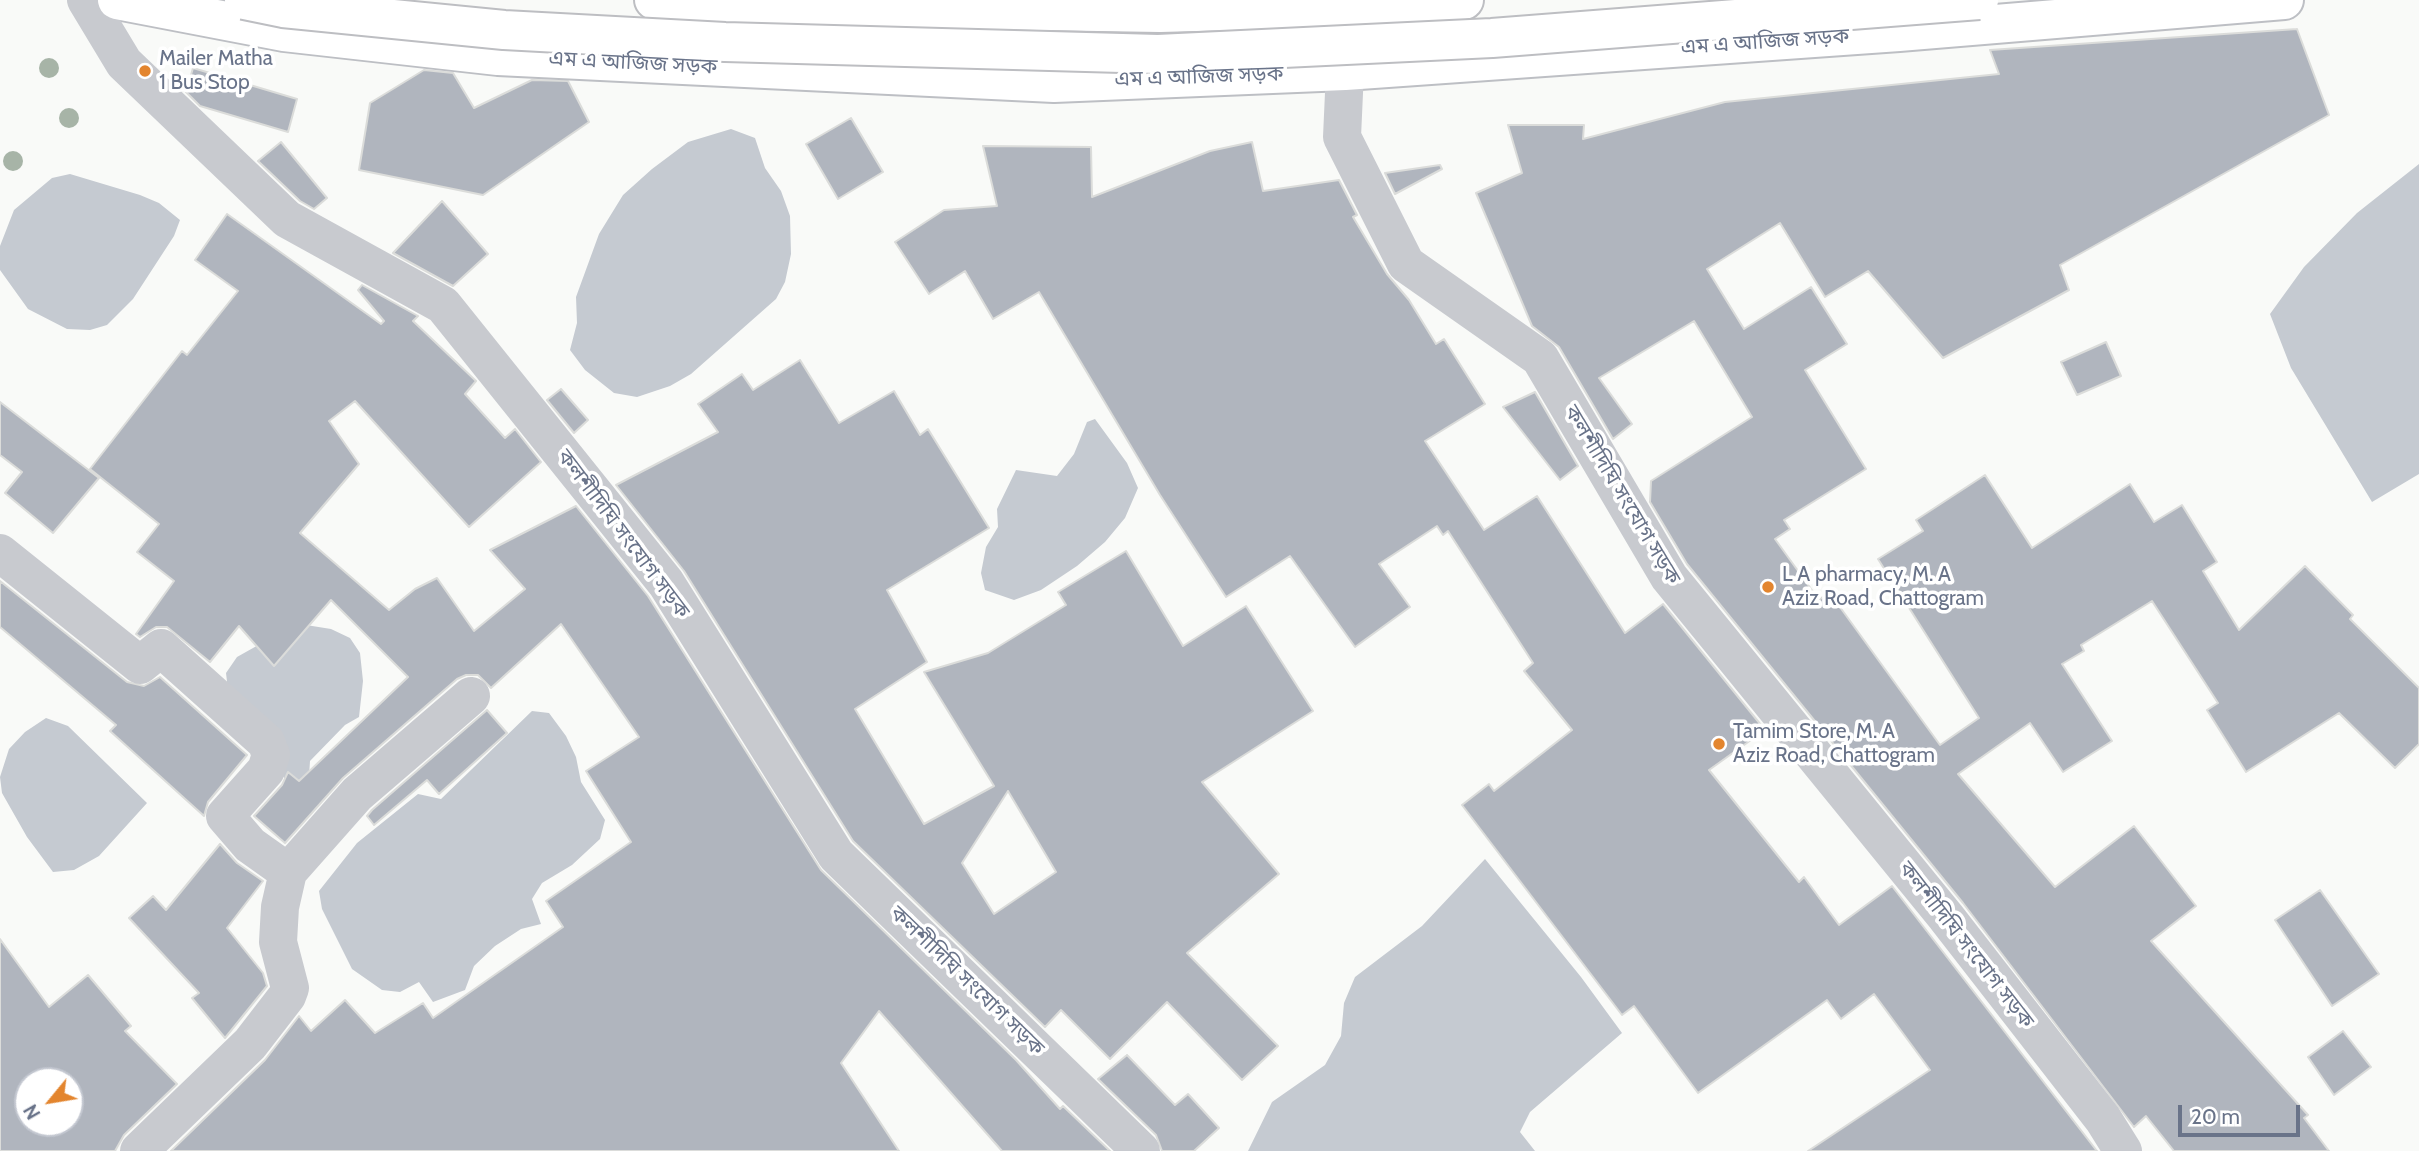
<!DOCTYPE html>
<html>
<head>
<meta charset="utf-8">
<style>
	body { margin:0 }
	#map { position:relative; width:2419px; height:1151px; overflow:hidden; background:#f9faf8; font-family:Cabin,sans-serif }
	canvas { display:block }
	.north { position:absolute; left:14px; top:1067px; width:70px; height:70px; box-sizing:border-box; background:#fff; border:2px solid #c3c7d0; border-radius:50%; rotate:240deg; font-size:19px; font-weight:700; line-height:28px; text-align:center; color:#697389 }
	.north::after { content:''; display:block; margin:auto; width:24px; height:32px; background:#e3852e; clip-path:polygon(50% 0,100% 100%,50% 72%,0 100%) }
	.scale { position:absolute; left:2178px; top:1105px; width:122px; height:32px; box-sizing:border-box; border:4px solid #697389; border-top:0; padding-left:9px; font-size:21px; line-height:24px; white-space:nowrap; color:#697389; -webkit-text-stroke:5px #fff; paint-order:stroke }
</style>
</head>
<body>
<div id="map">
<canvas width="2419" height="1151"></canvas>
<div class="north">N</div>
<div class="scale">20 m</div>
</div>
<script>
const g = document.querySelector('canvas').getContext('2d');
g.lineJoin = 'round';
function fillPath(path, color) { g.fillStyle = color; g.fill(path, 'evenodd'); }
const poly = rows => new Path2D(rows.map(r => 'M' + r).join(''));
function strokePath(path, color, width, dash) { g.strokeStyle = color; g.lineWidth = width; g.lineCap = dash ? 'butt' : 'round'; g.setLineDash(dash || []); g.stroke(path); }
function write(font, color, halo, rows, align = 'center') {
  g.font = font + ' Cabin,"Noto Sans Bengali",sans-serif'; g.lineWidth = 7; g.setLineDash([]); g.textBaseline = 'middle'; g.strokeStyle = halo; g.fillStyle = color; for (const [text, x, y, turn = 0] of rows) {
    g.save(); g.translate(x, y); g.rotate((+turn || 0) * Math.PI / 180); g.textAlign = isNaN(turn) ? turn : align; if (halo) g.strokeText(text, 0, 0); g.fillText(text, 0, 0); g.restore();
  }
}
const water = poly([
	[731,129,755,138,765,168,781,191,790,216,791,254,785,282,776,299,691,374,670,386,637,397,614,393,585,370,570,350,577,323,576,297,599,234,623,195,652,169,688,142],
	[2419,164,2419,474,2372,502,2291,368,2270,314,2304,267,2357,213],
	[70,174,140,195,159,203,180,220,174,236,133,299,107,325,90,330,67,329,28,309,0,270,0,246,14,210,52,178],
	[1095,419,1127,463,1138,488,1125,518,1105,542,1077,566,1041,590,1014,600,985,590,981,573,986,547,998,527,997,509,1016,470,1057,476,1074,454,1087,422],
	[306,625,331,629,350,638,360,653,363,681,359,717,345,725,310,761,309,776,300,786,288,784,228,690,226,673,237,657,269,639],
	[532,711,549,713,566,736,576,757,581,782,605,820,600,839,572,865,542,883,532,899,541,924,521,929,495,946,474,966,465,990,433,1002,419,982,400,992,382,990,352,969,322,909,319,891,357,843,418,794,441,799],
	[46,718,68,726,147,803,99,856,74,870,53,872,27,837,2,793,0,777,9,749,25,732],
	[1485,859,1581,977,1622,1033,1530,1112,1520,1132,1535,1151,1248,1151,1272,1102,1325,1065,1341,1036,1344,1003,1355,977,1422,926]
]);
const building = poly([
	[2297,29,2329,115,2060,265,2069,290,1943,358,1868,271,1825,297,1780,223,1707,269,1744,329,1811,287,1847,344,1805,370,1866,469,1784,520,1790,529,1775,539,1819,600,1829,592,1940,745,1979,718,1878,559,1923,531,1916,520,1985,475,2032,548,2130,484,2154,522,2182,505,2217,562,2203,571,2239,630,2305,566,2353,615,2350,619,2419,688,2419,744,2395,768,2339,713,2246,772,2207,710,2218,703,2152,601,2081,645,2084,651,2062,664,2112,741,2063,772,2030,723,1958,774,2055,887,2134,826,2196,906,2151,941,2308,1115,2304,1118,2329,1151,2174,1151,2146,1116,2134,1127,1963,903,1687,564,1650,502,1651,481,1752,417,1694,321,1599,378,1632,424,1613,439,1559,347,1532,326,1476,193,1522,173,1508,125,1584,125,1583,139,1725,102,1999,74,1990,50,2297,29],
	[193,68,297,99,288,132,200,106,186,92,193,68],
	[424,70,453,73,474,108,532,80,568,81,589,122,483,195,359,170,370,103,424,70],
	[851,118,883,172,838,199,806,144,851,118],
	[281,142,327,198,314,209,300,201,258,161,281,142],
	[1252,142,1263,191,1339,180,1357,215,1353,217,1387,274,1409,300,1436,344,1444,339,1485,404,1425,441,1484,530,1537,496,1625,633,1663,604,1765,730,1709,770,1799,882,1804,877,1839,925,1892,886,2097,1151,1808,1151,1930,1070,1874,994,1841,1019,1827,1000,1698,1093,1634,1006,1622,1015,1462,805,1489,784,1494,791,1572,730,1524,671,1533,663,1448,531,1443,535,1437,526,1379,564,1410,607,1355,647,1290,556,1226,597,1160,495,1039,292,993,319,965,271,929,294,895,242,944,210,997,206,983,146,1091,147,1092,197,1210,151,1252,142],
	[1440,165,1442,169,1395,194,1385,173,1440,165],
	[442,201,488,254,453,286,393,253,442,201],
	[227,214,381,324,384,321,358,290,362,285,418,316,413,321,476,381,465,394,505,438,515,429,541,462,469,527,355,401,329,421,359,464,300,533,389,610,415,589,437,578,474,631,525,589,490,550,576,506,648,596,821,870,1016,1060,1060,1109,1063,1106,1110,1151,1002,1151,879,1011,841,1063,899,1151,171,1151,265,1060,299,1016,311,1031,345,1000,375,1033,423,1003,433,1018,563,927,546,901,631,842,586,771,639,737,561,624,491,688,478,675,466,675,457,679,343,778,285,843,254,816,282,785,288,772,299,781,408,677,331,600,274,666,239,626,210,662,167,627,156,627,140,637,136,634,174,581,137,552,159,524,90,469,182,351,187,355,238,291,195,260,227,214],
	[2106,342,2121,376,2077,395,2061,362,2106,342],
	[800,360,839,423,894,391,920,435,928,429,989,528,887,590,927,662,855,709,924,824,994,786,924,672,988,653,1066,605,1058,592,1126,551,1183,646,1246,606,1313,711,1202,782,1279,874,1187,953,1278,1046,1242,1080,1167,1002,1110,1059,1061,1010,1045,1027,853,841,684,571,616,485,718,432,698,404,742,374,753,390,800,360],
	[1008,791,1056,872,994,914,962,863,1008,791],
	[561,389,588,420,574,433,547,400,561,389],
	[1535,392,1578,466,1560,480,1503,407,1535,392],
	[0,402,99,478,53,533,5,493,22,472,0,455,0,402],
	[0,581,127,682,144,686,160,677,247,755,208,802,204,816,110,731,116,725,0,627,0,581],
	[487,710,507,733,439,794,427,780,374,825,367,816,372,810,487,710],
	[220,844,237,863,263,881,227,928,263,973,267,986,225,1038,192,998,199,993,129,918,153,896,166,910,220,844],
	[2320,890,2379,974,2332,1006,2275,920,2320,890],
	[0,939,49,1007,88,975,131,1026,125,1031,177,1084,124,1135,115,1151,0,1151,0,939],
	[28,1081,70,1081,70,1123,28,1123,28,1081],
	[2343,1031,2371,1067,2334,1095,2308,1057,2343,1031],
	[1127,1055,1175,1105,1188,1094,1219,1128,1194,1151,1162,1151,1156,1135,1098,1079,1127,1055]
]);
const minor = poly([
	[86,0,124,63,287,219,443,305,666,583,836,855,1141,1151],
	[1345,71,1342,137,1406,264,1540,358,1669,577,1946,917,2103,1119,2123,1151],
	[0,553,140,665,161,648,266,742,271,755,266,770,225,816,250,845,288,872],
	[139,1151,250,1044,287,996,290,988,278,942,280,907,288,872,357,794,471,696]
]);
const primary = poly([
	[117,0,284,32,498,56,1054,83,1345,71,1899,32,2284,0]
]);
const trunk = poly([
	[654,0,729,6,1160,13,1374,7,1464,0]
]);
const trunkBridge = poly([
	[244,0,283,8,504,30,725,42,1158,54,1492,38,1979,0]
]);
const trees = [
	[49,68],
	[69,118],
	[13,161]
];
const markers = [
	[145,71,7,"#e3852e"],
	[1768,587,7,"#e3852e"],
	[1719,744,7,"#e3852e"]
];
const streetNames = [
	["এম এ আজিজ সড়ক",1765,42,-4],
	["এম এ আজিজ সড়ক",633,63,3],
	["এম এ আজিজ সড়ক",1199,77,-2],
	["কলশীদিঘি সংযোগ সড়ক",1622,495,59],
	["কলশীদিঘি সংযোগ সড়ক",623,534,53],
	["কলশীদিঘি সংযোগ সড়ক",1966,945,52],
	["কলশীদিঘি সংযোগ সড়ক",967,981,44]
];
const poiNames = [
	["Mailer Matha",159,59],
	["1 Bus Stop",159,83],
	["L A pharmacy, M. A",1782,575],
	["Aziz Road, Chattogram",1782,599],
	["Tamim Store, M. A",1733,732],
	["Aziz Road, Chattogram",1733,756]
];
fillPath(water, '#c5cad1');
fillPath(building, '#b0b5be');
strokePath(building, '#dbdcda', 2);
strokePath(primary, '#bdbfc4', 42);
strokePath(trunk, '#bdbec2', 42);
strokePath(minor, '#c8cacf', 38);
strokePath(primary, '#fff', 38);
strokePath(trunk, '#fff', 38);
strokePath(trunkBridge, '#bdbec2', 42, []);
strokePath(trunkBridge, '#fff', 38);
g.fillStyle = '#a7b4a7';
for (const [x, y] of trees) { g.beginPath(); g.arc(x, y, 10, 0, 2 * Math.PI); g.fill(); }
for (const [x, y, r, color] of markers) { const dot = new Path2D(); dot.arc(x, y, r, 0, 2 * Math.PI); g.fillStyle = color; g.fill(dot); strokePath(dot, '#fff', 2.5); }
write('21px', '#697389', '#fff', streetNames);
write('21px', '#697389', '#fff', poiNames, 'left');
</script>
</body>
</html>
